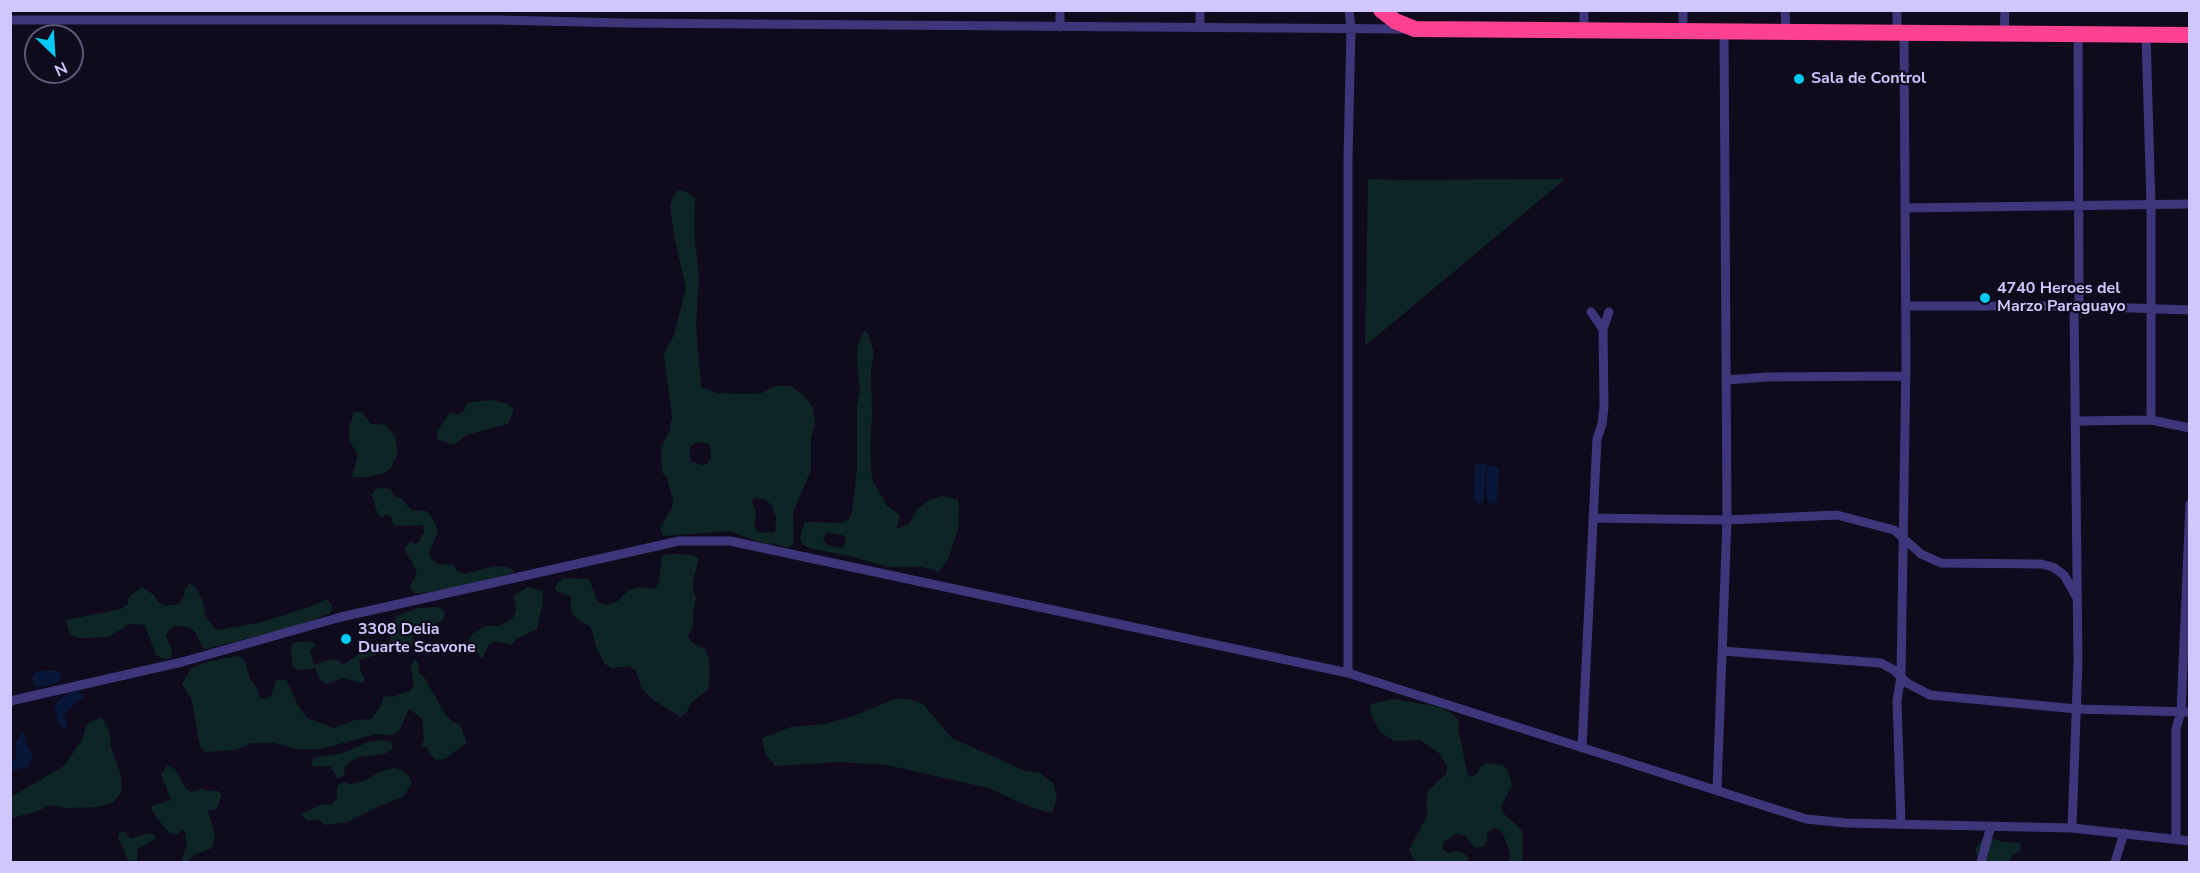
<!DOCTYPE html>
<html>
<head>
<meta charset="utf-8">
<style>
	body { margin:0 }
	#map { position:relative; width:2200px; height:873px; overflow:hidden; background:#0f0b1c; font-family:"Nunito Sans",sans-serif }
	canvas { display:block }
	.frame { position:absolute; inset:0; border:12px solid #d1c7ff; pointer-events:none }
	.north { position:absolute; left:24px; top:24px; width:60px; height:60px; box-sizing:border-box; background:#0f0b1c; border:2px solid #5d5677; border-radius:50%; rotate:155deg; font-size:16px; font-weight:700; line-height:24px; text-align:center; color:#d1c7ff }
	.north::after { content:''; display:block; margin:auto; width:21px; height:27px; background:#01c9f1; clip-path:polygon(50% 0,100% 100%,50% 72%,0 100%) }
</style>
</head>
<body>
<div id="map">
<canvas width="2200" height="873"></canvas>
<div class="frame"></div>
<div class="north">N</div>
</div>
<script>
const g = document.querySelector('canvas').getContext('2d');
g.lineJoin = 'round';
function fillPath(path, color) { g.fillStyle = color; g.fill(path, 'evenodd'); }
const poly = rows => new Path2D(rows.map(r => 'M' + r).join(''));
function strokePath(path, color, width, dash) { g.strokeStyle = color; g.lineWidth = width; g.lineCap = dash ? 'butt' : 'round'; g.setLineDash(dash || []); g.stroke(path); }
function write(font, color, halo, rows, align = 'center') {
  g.font = font + ' "Nunito Sans",sans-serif'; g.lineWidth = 4.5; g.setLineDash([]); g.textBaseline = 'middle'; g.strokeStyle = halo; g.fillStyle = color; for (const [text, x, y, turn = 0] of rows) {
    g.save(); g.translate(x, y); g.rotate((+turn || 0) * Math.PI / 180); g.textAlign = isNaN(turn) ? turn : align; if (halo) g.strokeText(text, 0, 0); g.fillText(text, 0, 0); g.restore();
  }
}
const green = poly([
	[1368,179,1400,180,1565,179,1365,346],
	[677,190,685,191,695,198,694,230,699,277,696,325,701,387,716,393,746,394,762,393,775,386,791,386,803,395,813,407,815,423,811,439,811,470,793,512,794,543,788,548,772,543,764,544,730,531,663,536,660,528,672,508,673,501,667,478,662,472,661,446,669,433,672,417,664,354,674,335,686,288,674,236,670,204],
	[699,442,710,444,711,458,707,464,702,465,690,461,690,446],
	[754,498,765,499,773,507,776,518,775,532,764,533,756,531,754,524,756,512,752,502],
	[864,330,868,333,874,354,871,369,872,416,870,448,872,479,887,506,900,515,897,529,910,523,917,509,929,500,943,496,959,500,958,529,948,559,939,572,923,567,889,567,849,556,809,548,802,544,800,537,805,522,843,523,849,519,852,512,857,469,857,406,860,391,857,360,858,345],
	[827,532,845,536,846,540,843,548,827,545,823,539],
	[491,400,508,404,514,409,508,424,466,435,454,445,438,440,437,432,450,412,458,415,464,411,467,403],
	[354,412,362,412,371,424,386,425,395,437,398,453,391,468,385,473,368,477,352,477,358,455,350,442,349,427],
	[380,488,391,489,394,496,401,498,411,510,426,511,432,517,438,531,429,553,432,560,438,564,453,565,458,572,465,574,494,566,509,567,515,572,455,588,415,594,410,587,417,572,404,548,411,541,415,544,421,541,420,537,424,533,423,525,397,526,393,525,391,517,389,515,384,515,382,518,378,515,372,495,376,489],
	[676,554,691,555,699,558,693,582,693,590,696,597,693,613,693,628,688,635,691,642,705,649,708,656,710,672,708,689,690,704,687,712,681,717,653,700,642,688,636,671,629,666,612,668,605,664,597,649,591,627,577,619,571,612,571,597,555,590,557,583,563,578,589,579,598,603,608,605,618,601,628,590,639,587,655,589,659,582,662,555],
	[190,583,196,588,203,602,206,618,217,630,262,622,306,608,327,599,332,605,331,613,293,627,206,649,202,647,196,633,189,627,176,626,170,629,166,636,172,650,171,658,163,659,156,655,145,625,129,624,109,637,78,638,70,635,66,620,121,609,128,604,129,597,142,587,154,595,158,602,165,606,179,604,184,597,185,589],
	[527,587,543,591,542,606,537,629,516,639,511,645,495,641,489,644,482,659,469,641,472,634,485,626,500,626,513,618,516,611,514,596],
	[439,607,445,612,443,620,415,634,413,637,411,654,404,648,400,647,360,660,360,669,365,680,362,683,342,678,327,684,320,680,315,668,301,670,293,668,291,648,292,644,296,642,310,641,316,645,310,650,314,665,332,659,340,661,342,664,346,663,364,650,390,643,393,623,397,616,418,608],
	[239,656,245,661,250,679,258,690,259,698,265,699,271,696,276,681,286,679,298,706,307,718,334,728,355,720,371,719,380,707,384,696,392,697,410,691,414,685,411,666,415,659,419,664,418,672,424,677,445,714,453,722,460,725,467,743,444,759,436,760,430,754,427,747,420,747,424,741,422,718,409,709,399,731,392,735,376,734,321,749,296,749,274,743,251,743,236,750,204,752,200,745,191,698,182,684,191,668,210,661],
	[894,699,909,699,923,704,952,738,1025,771,1040,773,1053,783,1057,798,1052,813,1033,808,988,788,887,765,839,762,775,766,765,753,762,738,791,727,824,724,854,716],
	[1393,699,1440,707,1454,715,1459,721,1458,729,1467,771,1470,777,1477,774,1480,767,1487,763,1502,765,1508,770,1512,785,1501,807,1504,814,1521,829,1523,837,1522,862,1509,862,1510,853,1502,831,1495,828,1488,832,1487,840,1484,846,1475,848,1465,836,1457,833,1444,842,1442,849,1448,853,1456,851,1463,853,1469,858,1468,862,1415,862,1409,850,1428,814,1426,807,1428,791,1446,774,1447,766,1439,753,1420,740,1395,741,1381,733,1370,712,1371,704],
	[102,717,109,731,111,747,121,776,122,791,113,803,97,807,65,808,50,805,35,812,11,818,11,797,64,766,82,740,87,724],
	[380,740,391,742,393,750,383,754,359,757,351,761,345,767,344,775,338,779,330,766,315,767,312,765,311,761,317,757,343,753,368,742],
	[168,765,175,769,185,788,191,792,203,788,206,791,218,791,221,794,221,797,217,809,208,810,215,836,212,848,193,855,188,862,182,862,182,859,187,846,185,832,182,830,177,835,169,833,151,810,152,806,171,800,161,774],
	[394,768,402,770,408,775,412,782,404,796,375,808,348,822,325,825,319,820,307,820,301,814,320,805,332,804,337,798,337,787,342,782,350,784,365,781,379,772],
	[120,831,125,832,130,839,145,834,151,833,155,836,155,839,138,849,137,859,139,862,129,862,118,838],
	[1988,837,2003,842,2021,843,2020,851,2013,855,2008,862,1979,862,1975,850,1981,840]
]);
const water = poly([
	[1483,463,1486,465,1484,497,1483,503,1479,504,1474,499,1474,480,1475,465],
	[1496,465,1499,470,1497,501,1489,505,1486,495,1487,467],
	[51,670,58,671,61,674,61,678,56,684,36,687,32,683,33,675,36,672],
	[79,691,84,696,64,714,68,725,65,728,59,725,54,707,61,698,71,692],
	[24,731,27,746,33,756,28,766,14,771,11,764,17,755,15,743,21,733]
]);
const street = poly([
	[1200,10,1200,27],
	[1785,10,1786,32],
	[10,20,498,20,625,23,1404,29],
	[1060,27,1060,10],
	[1584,30,1584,10],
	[1683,31,1683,10],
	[1897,33,1897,10],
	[2004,34,2005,10],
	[2078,34,2079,306],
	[2146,35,2151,206,2151,420],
	[1905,208,2190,204],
	[1906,306,2074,306,2190,310],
	[1591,312,1603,329],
	[1726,380,1767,377,1906,376],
	[2077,421,2151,420,2190,428],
	[1593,518,1727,520,1837,515,1894,530,1921,554,1941,563,2041,564,2053,567,2064,575,2077,598],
	[1722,651,1881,663,1894,670,1907,683,1930,695,2077,709,2190,712],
	[1348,673,1348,157,1351,28,1349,10],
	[10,701,182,662,341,617,679,541,730,541,1348,673,1806,819,1846,823,2072,828,2190,841],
	[1582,748,1597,439,1602,424,1604,407,1603,329,1609,312],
	[1717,790,1727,520,1724,32],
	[1901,824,1897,700,1901,677,1906,362,1904,33],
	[2072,828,2078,662,2074,306],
	[2176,839,2176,729,2181,712,2190,504],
	[1981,862,1991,826],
	[2115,862,2124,833]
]);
const highway = poly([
	[1381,10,1395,21,1415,29,2190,35]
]);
const markers = [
	[1799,79,6,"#01c9f1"],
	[1985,298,6,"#01c9f1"],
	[346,639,6,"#01c9f1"]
];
const poiNames = [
	["Sala de Control",1811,79],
	["4740 Heroes del",1997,289],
	["Marzo Paraguayo",1997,307],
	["3308 Delia",358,630],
	["Duarte Scavone",358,648]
];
fillPath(green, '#0e2526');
fillPath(water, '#081738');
strokePath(street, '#3d367b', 9);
strokePath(highway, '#ff4290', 16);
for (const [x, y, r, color] of markers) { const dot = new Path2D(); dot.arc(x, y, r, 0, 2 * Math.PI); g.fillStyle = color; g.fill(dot); strokePath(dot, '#0f0b1c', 2); }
write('bold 16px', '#d1c7ff', '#0f0b1c', poiNames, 'left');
</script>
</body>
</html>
